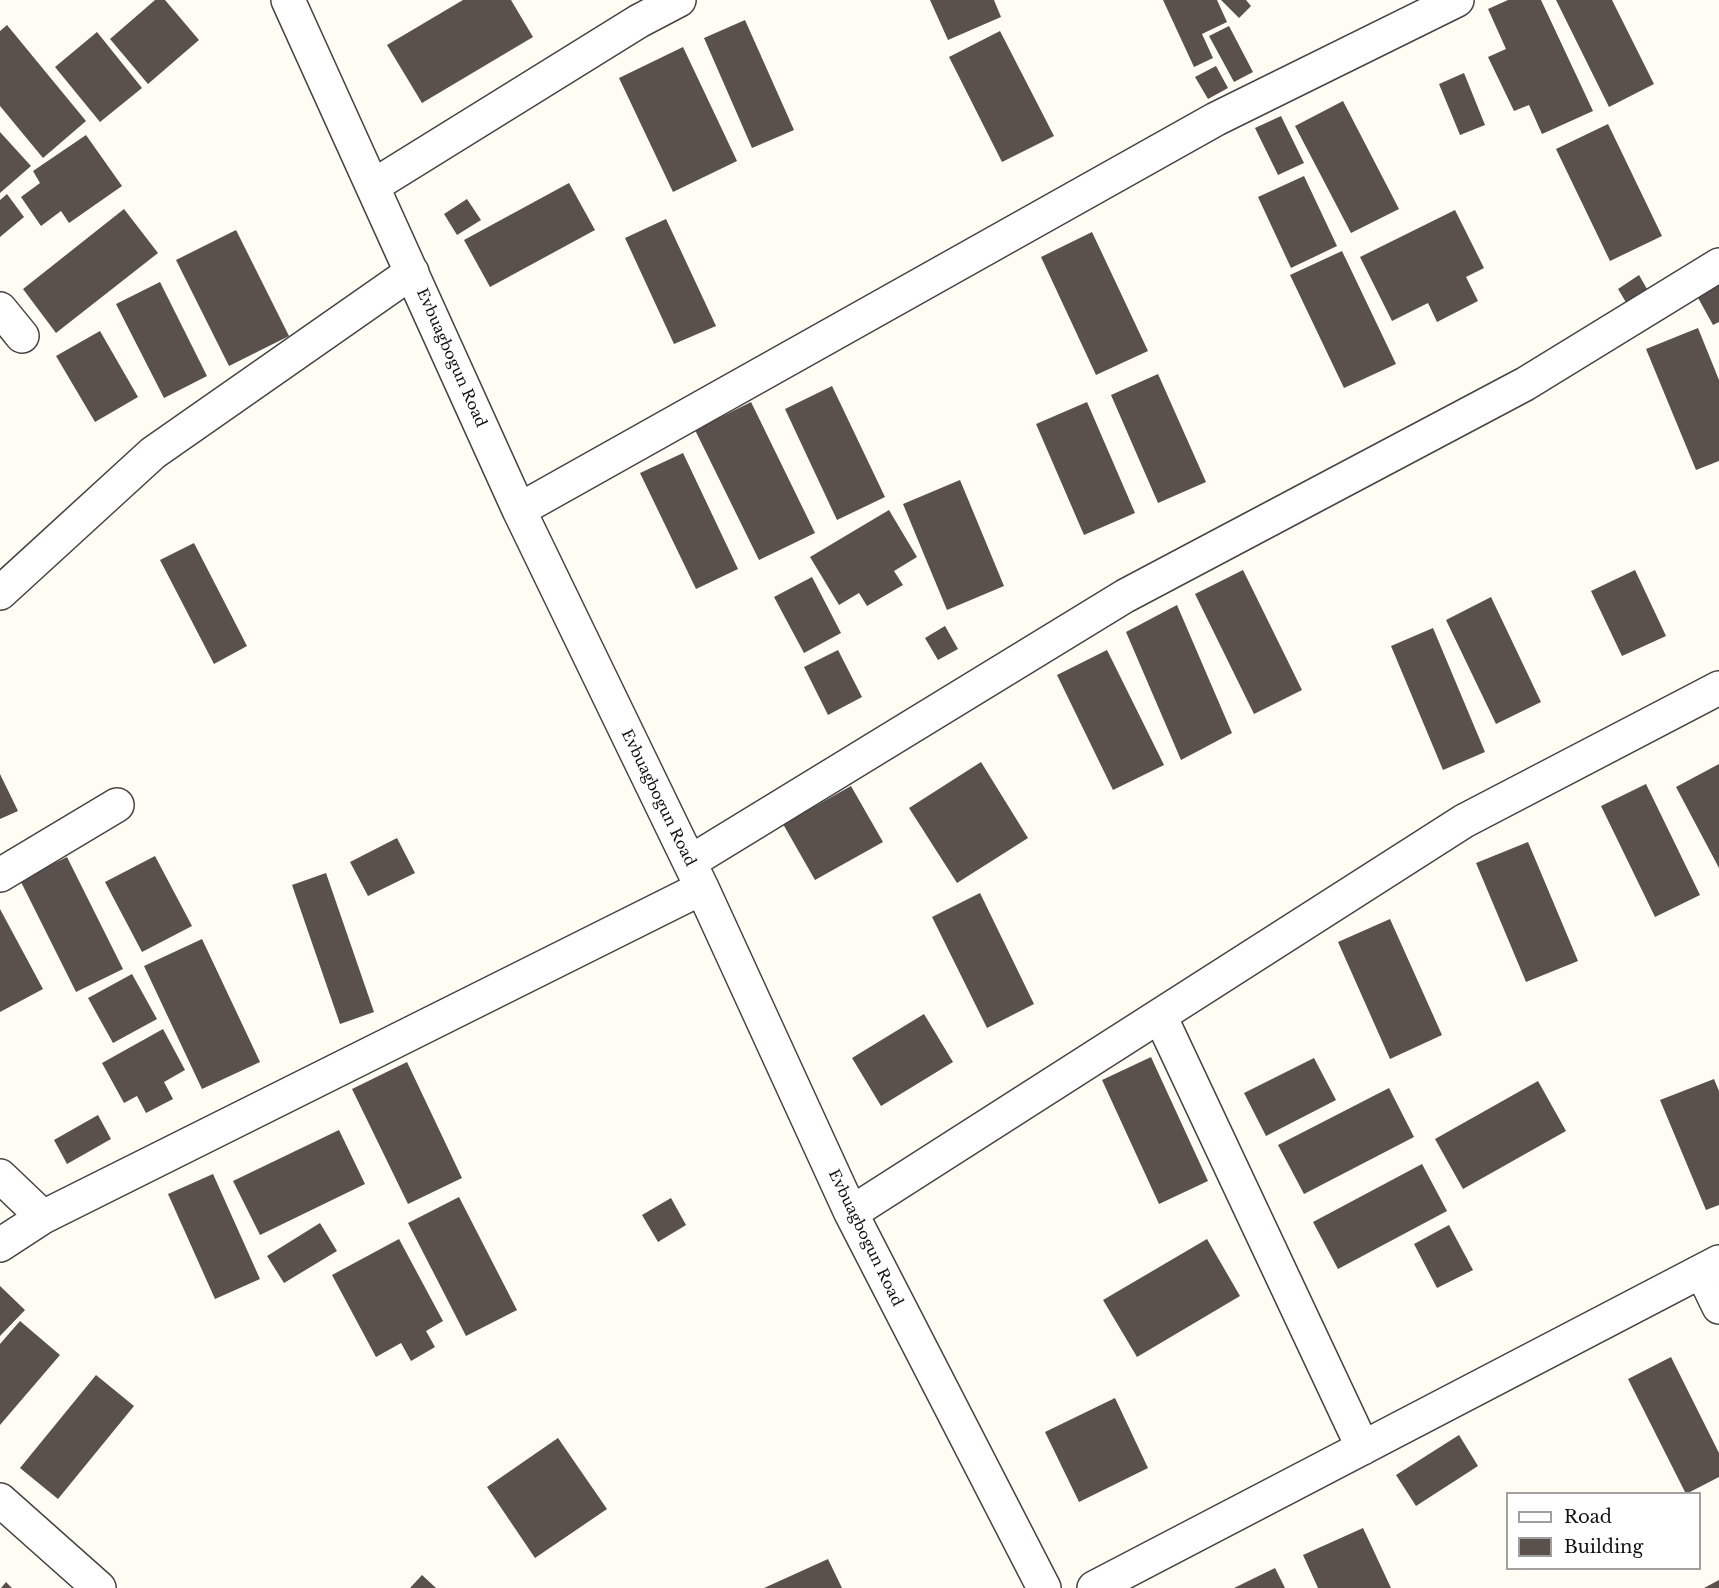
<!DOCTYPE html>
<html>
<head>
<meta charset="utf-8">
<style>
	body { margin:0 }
	#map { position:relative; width:1719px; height:1588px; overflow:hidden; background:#fffcf4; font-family:"Libre Baskerville",serif }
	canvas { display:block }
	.legend { position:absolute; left:1506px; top:1492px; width:195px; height:78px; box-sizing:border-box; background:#fff; border:2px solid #a0a0a0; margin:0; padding:8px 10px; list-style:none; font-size:18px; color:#111 }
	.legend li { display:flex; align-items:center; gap:12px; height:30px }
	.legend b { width:30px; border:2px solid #a0a0a0 }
</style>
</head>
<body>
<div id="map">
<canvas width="1719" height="1588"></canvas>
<ul class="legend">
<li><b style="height:8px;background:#fff"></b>Road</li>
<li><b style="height:16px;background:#5a504c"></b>Building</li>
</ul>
</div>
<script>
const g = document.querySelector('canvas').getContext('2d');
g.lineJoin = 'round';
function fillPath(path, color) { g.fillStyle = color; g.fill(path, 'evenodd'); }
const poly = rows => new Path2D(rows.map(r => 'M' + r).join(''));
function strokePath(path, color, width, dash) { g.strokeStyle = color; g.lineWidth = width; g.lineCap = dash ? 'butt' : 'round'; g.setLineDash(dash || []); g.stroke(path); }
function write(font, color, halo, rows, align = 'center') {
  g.font = font + ' "Libre Baskerville",serif'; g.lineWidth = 6; g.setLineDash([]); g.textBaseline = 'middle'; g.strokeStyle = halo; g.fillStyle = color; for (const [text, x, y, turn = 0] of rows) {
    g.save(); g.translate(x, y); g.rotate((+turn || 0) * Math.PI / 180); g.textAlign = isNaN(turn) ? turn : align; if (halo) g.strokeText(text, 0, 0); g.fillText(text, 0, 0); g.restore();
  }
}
const building = poly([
	[155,0,165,0,199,40,148,84,110,39],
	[463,0,511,0,533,37,422,103,387,45],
	[930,0,994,0,1001,17,948,40],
	[1163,0,1217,0,1227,22,1202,34,1213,58,1194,67],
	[1221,0,1246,0,1251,6,1239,18],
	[1508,0,1541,0,1593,111,1542,134,1529,105,1514,111,1488,57,1506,49,1488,9],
	[1556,0,1612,0,1654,84,1609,107],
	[745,20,794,130,752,148,704,38],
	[7,25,86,121,43,158,0,106,0,31],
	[1229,26,1253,72,1234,82,1209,36],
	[1000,31,1054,136,1002,162,949,57],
	[97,32,142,88,100,122,55,67],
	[683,47,737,161,673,192,619,78],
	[1216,66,1228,88,1208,99,1195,77],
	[1464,73,1485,125,1460,135,1439,84],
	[1343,101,1399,209,1351,233,1295,126],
	[1281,116,1304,163,1278,175,1255,128],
	[1608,124,1662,236,1610,261,1556,149],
	[0,132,31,166,0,193],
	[86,135,122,186,69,223,61,211,41,226,21,197,40,183,33,171],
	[1304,176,1337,246,1291,268,1258,197],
	[569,183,595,230,490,287,464,240],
	[7,194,24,217,0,237,0,200],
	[467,199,481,220,457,235,444,214],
	[124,209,158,253,56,333,23,289],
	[1455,210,1484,268,1466,277,1478,301,1437,322,1428,303,1392,321,1360,257],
	[666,219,716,326,674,344,625,238],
	[236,230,289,336,229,366,176,260],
	[1092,232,1148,351,1096,375,1041,257],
	[1342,251,1396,364,1344,388,1290,275],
	[1639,275,1651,296,1630,309,1618,289],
	[160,282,207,376,164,398,116,304],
	[1719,284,1719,322,1713,325,1697,296],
	[1698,328,1719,380,1719,461,1696,470,1646,349],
	[100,331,138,397,95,422,56,356],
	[1158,374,1206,482,1158,503,1111,395],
	[832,386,885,497,837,520,785,409],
	[751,402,815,533,759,560,695,430],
	[1087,402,1135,513,1084,535,1036,424],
	[683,453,738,569,696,589,640,473],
	[960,480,1004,586,947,610,903,504],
	[889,510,917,557,894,571,903,585,867,606,859,593,839,605,810,557],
	[194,543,247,646,214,664,160,560],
	[1243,570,1302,690,1254,714,1195,594],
	[1635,570,1666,636,1622,656,1591,591],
	[812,577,841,633,804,653,774,597],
	[1491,597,1541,702,1496,724,1446,620],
	[1177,605,1232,733,1181,760,1126,632],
	[945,626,958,649,938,660,925,638],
	[1433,628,1485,752,1443,770,1391,646],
	[838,650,862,697,828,715,804,667],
	[1107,650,1164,765,1113,790,1057,675],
	[981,762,1028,838,957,883,909,808],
	[1719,764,1719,868,1676,787],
	[0,774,18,811,0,819],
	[1646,784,1700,895,1655,917,1601,806],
	[851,786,883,842,815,880,783,824],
	[397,838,415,873,368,896,350,862],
	[1528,842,1578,961,1526,982,1476,863],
	[155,856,192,926,142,952,105,882],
	[67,857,123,969,76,992,20,880],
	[326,873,374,1012,340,1024,292,885],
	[980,893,1034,1004,987,1028,932,917],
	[0,909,43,989,0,1012],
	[1390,919,1442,1035,1390,1059,1338,942],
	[202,939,260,1062,202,1089,144,966],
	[132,974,157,1019,113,1043,88,998],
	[924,1014,953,1062,881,1106,852,1058],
	[163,1029,185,1070,164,1082,173,1099,146,1113,137,1096,124,1103,102,1063],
	[1151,1057,1208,1181,1159,1204,1102,1080],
	[1314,1058,1336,1100,1266,1136,1244,1093],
	[407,1062,462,1178,408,1204,352,1089],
	[1714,1079,1719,1091,1719,1205,1706,1210,1660,1100],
	[1538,1081,1566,1131,1463,1189,1435,1139],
	[1389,1088,1414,1137,1304,1194,1278,1145],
	[98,1115,111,1139,67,1164,54,1140],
	[339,1130,365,1184,260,1235,233,1181],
	[1422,1164,1447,1211,1338,1269,1313,1222],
	[213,1174,260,1279,215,1299,168,1194],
	[459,1197,517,1310,466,1336,408,1223],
	[671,1198,686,1225,658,1242,642,1215],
	[320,1223,337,1251,284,1283,267,1256],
	[1449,1225,1473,1270,1437,1288,1414,1244],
	[399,1239,443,1321,426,1331,435,1347,411,1361,401,1343,376,1357,332,1275],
	[1207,1239,1240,1296,1137,1357,1103,1300],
	[0,1286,25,1310,0,1336],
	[20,1321,60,1355,0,1425,0,1344],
	[1671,1357,1719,1453,1719,1477,1686,1494,1628,1379],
	[96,1375,134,1406,58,1499,20,1468],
	[1115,1398,1148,1468,1079,1502,1045,1432],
	[1459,1435,1478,1466,1416,1506,1396,1475],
	[558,1438,607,1509,535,1558,487,1487],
	[1363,1528,1391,1588,1318,1588,1303,1555],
	[828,1559,842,1588,764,1588],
	[1275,1568,1285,1588,1234,1588],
	[422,1575,436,1588,410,1588],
	[1719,1580,1719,1588,1704,1588],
	[6,1582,12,1588,1,1588]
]);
const minor = poly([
	[288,0,519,510,702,888,851,1213,1044,1588],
	[373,186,639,21,679,0],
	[0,309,22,336],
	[519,510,1216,119,1457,0],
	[0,593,153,453,412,272],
	[690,862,1125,596,1525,384,1719,265],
	[0,875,117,805],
	[1160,1016,1363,1448],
	[0,1176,43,1217],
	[851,1213,1464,821,1719,688],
	[0,1245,43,1217,702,888],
	[1702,1272,1719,1307],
	[0,1500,99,1588],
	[1094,1588,1719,1262]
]);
const streetNames = [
	["Evbuagbogun Road",451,358,66],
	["Evbuagbogun Road",658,798,64],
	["Evbuagbogun Road",865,1238,64]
];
fillPath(building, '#5a504c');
strokePath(minor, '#444', 36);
strokePath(minor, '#fff', 33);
write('15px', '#111', '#fff', streetNames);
</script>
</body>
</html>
